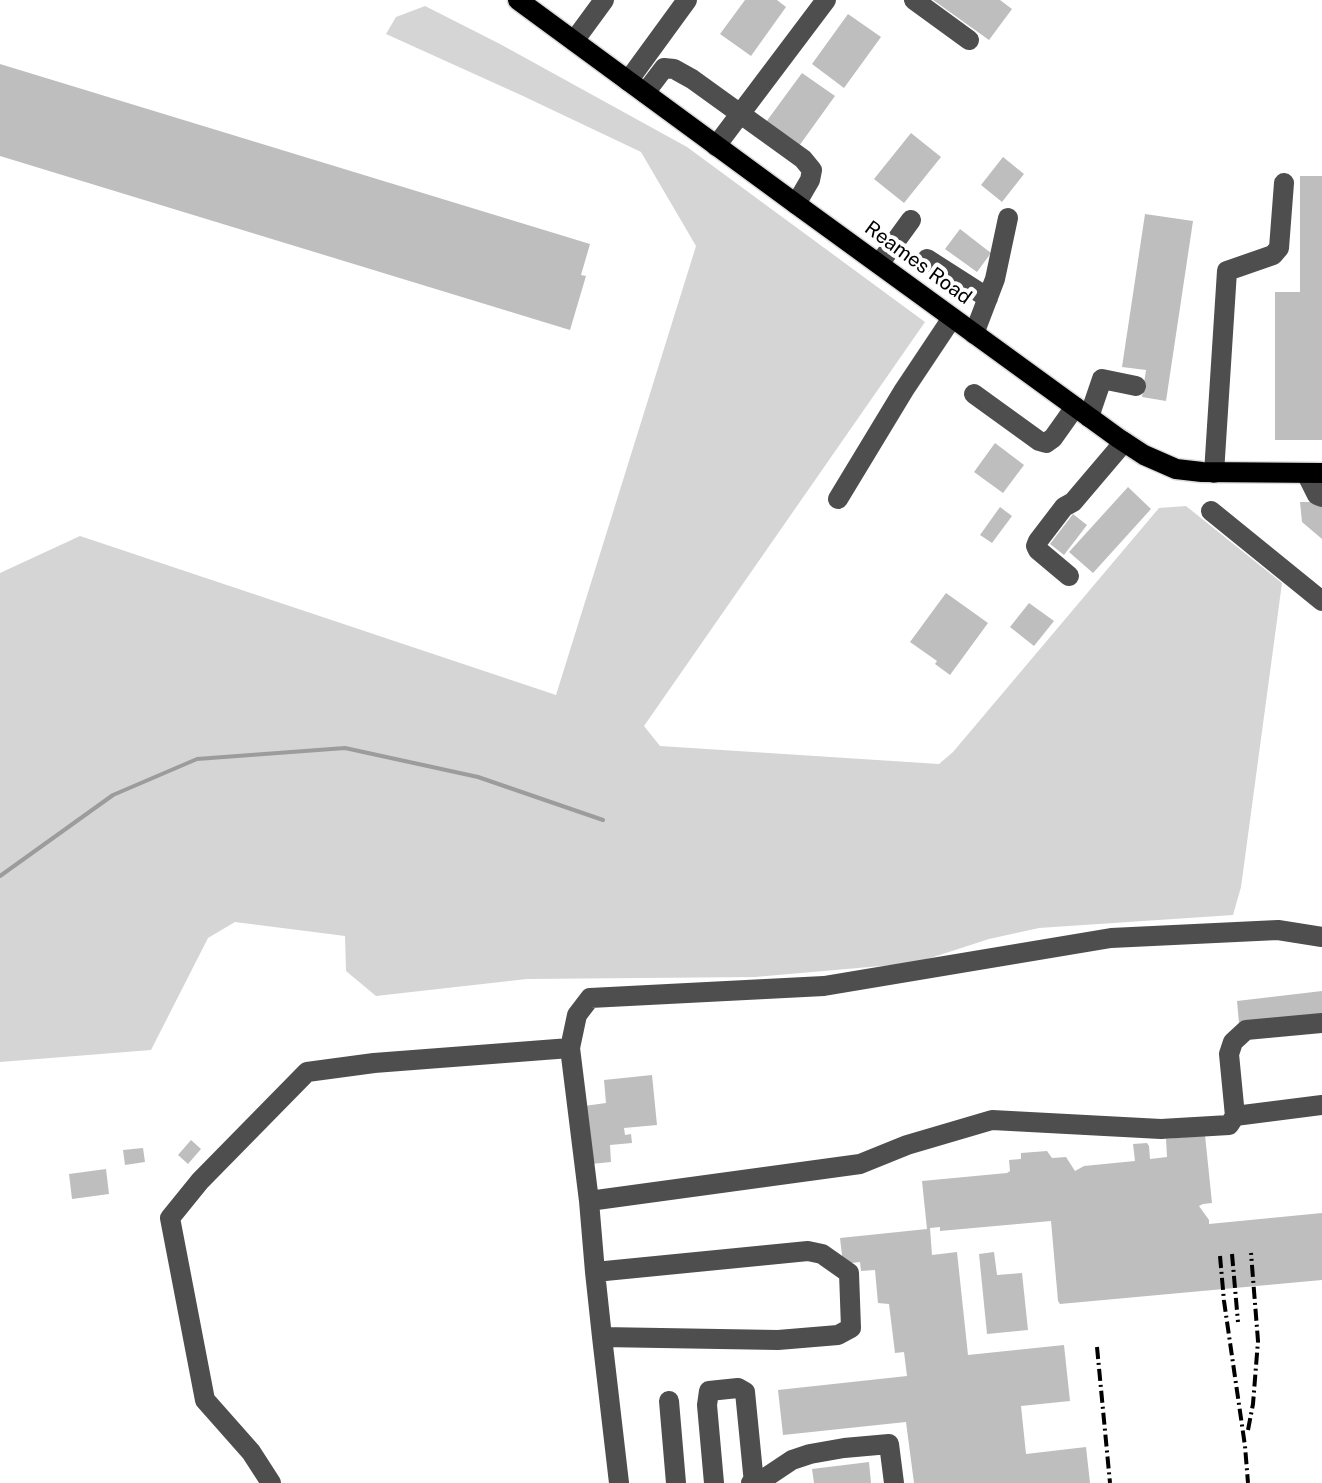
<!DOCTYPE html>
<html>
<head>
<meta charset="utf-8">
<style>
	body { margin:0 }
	canvas { display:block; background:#fff }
</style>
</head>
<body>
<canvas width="1322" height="1483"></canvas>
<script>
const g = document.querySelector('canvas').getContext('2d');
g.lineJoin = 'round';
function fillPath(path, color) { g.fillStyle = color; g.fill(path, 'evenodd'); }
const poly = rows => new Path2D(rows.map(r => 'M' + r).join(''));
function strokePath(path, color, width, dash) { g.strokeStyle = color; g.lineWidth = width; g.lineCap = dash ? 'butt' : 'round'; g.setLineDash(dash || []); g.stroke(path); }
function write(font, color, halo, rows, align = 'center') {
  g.font = font + ' "Public Sans",sans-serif'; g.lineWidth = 8; g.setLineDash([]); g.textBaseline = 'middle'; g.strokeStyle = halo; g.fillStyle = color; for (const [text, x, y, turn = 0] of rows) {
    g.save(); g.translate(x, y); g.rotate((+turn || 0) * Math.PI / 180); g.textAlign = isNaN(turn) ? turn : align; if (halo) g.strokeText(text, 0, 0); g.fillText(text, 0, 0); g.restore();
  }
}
const green = poly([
	[425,6,500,44,687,147,925,322,644,726,660,746,939,764,953,752,1159,508,1186,506,1282,583,1241,887,1233,915,1039,928,989,939,915,963,755,977,527,979,376,996,346,971,345,936,235,922,208,938,151,1050,0,1062,0,573,80,536,556,695,696,246,641,152,523,96,386,34,396,17]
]);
const stream = poly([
	[0,876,113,795,197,759,345,748,478,777,603,820]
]);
const building = poly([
	[745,0,777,0,786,7,751,56,720,34],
	[933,0,1000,0,1012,9,989,40],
	[848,14,881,37,844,88,812,64],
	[0,64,590,244,581,275,586,276,570,330,0,156],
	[802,73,835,96,799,146,766,122],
	[911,133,941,157,904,203,874,179],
	[1003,157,1024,174,1002,202,981,185],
	[1300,176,1322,176,1322,440,1275,440,1275,292,1300,292],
	[1145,214,1193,221,1166,401,1142,397,1146,370,1122,367],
	[960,229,991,253,977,272,945,249],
	[995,443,1024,465,1003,493,974,472],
	[1128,487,1151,509,1093,573,1069,552],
	[1300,502,1322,502,1322,539,1302,522],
	[1000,507,1012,516,992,543,980,535],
	[1073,514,1087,525,1064,555,1050,544],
	[946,593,988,623,950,675,935,664,937,661,910,642],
	[1029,603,1054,621,1034,646,1010,627],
	[1322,991,1322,1014,1239,1023,1237,1001],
	[652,1075,657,1125,624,1128,625,1135,631,1134,632,1143,610,1145,611,1162,591,1164,584,1106,606,1103,604,1080],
	[1205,1135,1212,1203,1203,1204,1199,1206,1209,1220,1209,1224,1322,1213,1322,1280,1060,1304,1058,1301,1051,1221,940,1231,940,1227,930,1228,932,1255,957,1252,968,1355,1064,1345,1070,1401,1021,1406,1026,1454,1086,1447,1090,1483,914,1483,906,1422,783,1435,778,1390,907,1376,904,1352,895,1353,889,1304,878,1303,875,1270,861,1271,860,1262,843,1264,840,1238,927,1229,922,1181,1007,1173,1010,1171,1009,1160,1021,1159,1021,1153,1047,1151,1052,1158,1066,1157,1075,1171,1084,1166,1135,1161,1133,1144,1147,1143,1149,1146,1150,1159,1167,1157,1166,1139],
	[191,1140,201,1149,188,1164,178,1155],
	[143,1148,145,1162,125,1165,123,1150],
	[106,1169,109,1194,72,1199,69,1174],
	[994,1252,997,1275,1022,1273,1028,1330,987,1334,979,1254],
	[869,1462,871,1483,814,1483,812,1469]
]);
const minor = poly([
	[914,0,969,40],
	[574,41,604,0],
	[628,81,687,0],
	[645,93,664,68,674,69,692,79,803,159,812,170,810,180,796,204],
	[716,146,826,0],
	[927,259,988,298],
	[879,264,911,220],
	[974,334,995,279,1008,218],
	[974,394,1039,441,1046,443,1053,438,1075,407],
	[1089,417,1102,379,1136,386],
	[1214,473,1227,271,1273,255,1279,248,1284,183],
	[1306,473,1317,495,1322,497],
	[838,499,904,390,952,318],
	[1211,511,1322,601],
	[1069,576,1038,550,1036,546,1038,541,1064,507,1073,502,1124,442],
	[1235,1116,1322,1105],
	[589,1201,570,1048,577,1015,590,998,824,986,1111,938,1278,930,1322,937],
	[595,1272,589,1201,860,1164,907,1145,992,1120,1161,1129,1229,1125,1235,1116,1229,1054,1233,1042,1246,1030,1322,1023],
	[602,1337,778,1340,838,1335,851,1328,849,1273,822,1254,808,1251,595,1272,602,1337,619,1483],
	[669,1401,676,1483],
	[271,1483,251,1452,205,1400,170,1218,200,1181,307,1072,374,1063,570,1048],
	[714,1483,707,1405,709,1391,738,1388,745,1392,754,1483],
	[751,1483,759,1482,792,1460,810,1454,844,1448,889,1444,894,1483]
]);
const major = poly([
	[518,0,796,204,1118,438,1144,455,1176,469,1202,472,1322,473]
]);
const rail = poly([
	[1232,1254,1238,1322],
	[1220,1256,1224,1301,1245,1446,1248,1483],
	[1097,1347,1110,1483],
	[1248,1430,1253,1404,1258,1341,1251,1253]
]);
const streetNames = [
	["Reames Road",918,263,36]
];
fillPath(green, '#d5d5d5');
strokePath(stream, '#9c9c9c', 4);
fillPath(building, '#bebebe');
strokePath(major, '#dbdbdb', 23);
strokePath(minor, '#4e4e4e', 20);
strokePath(major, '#000', 20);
strokePath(rail, '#000', 4, [12, 4, 2, 4]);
write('20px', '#000', '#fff', streetNames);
</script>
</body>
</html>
